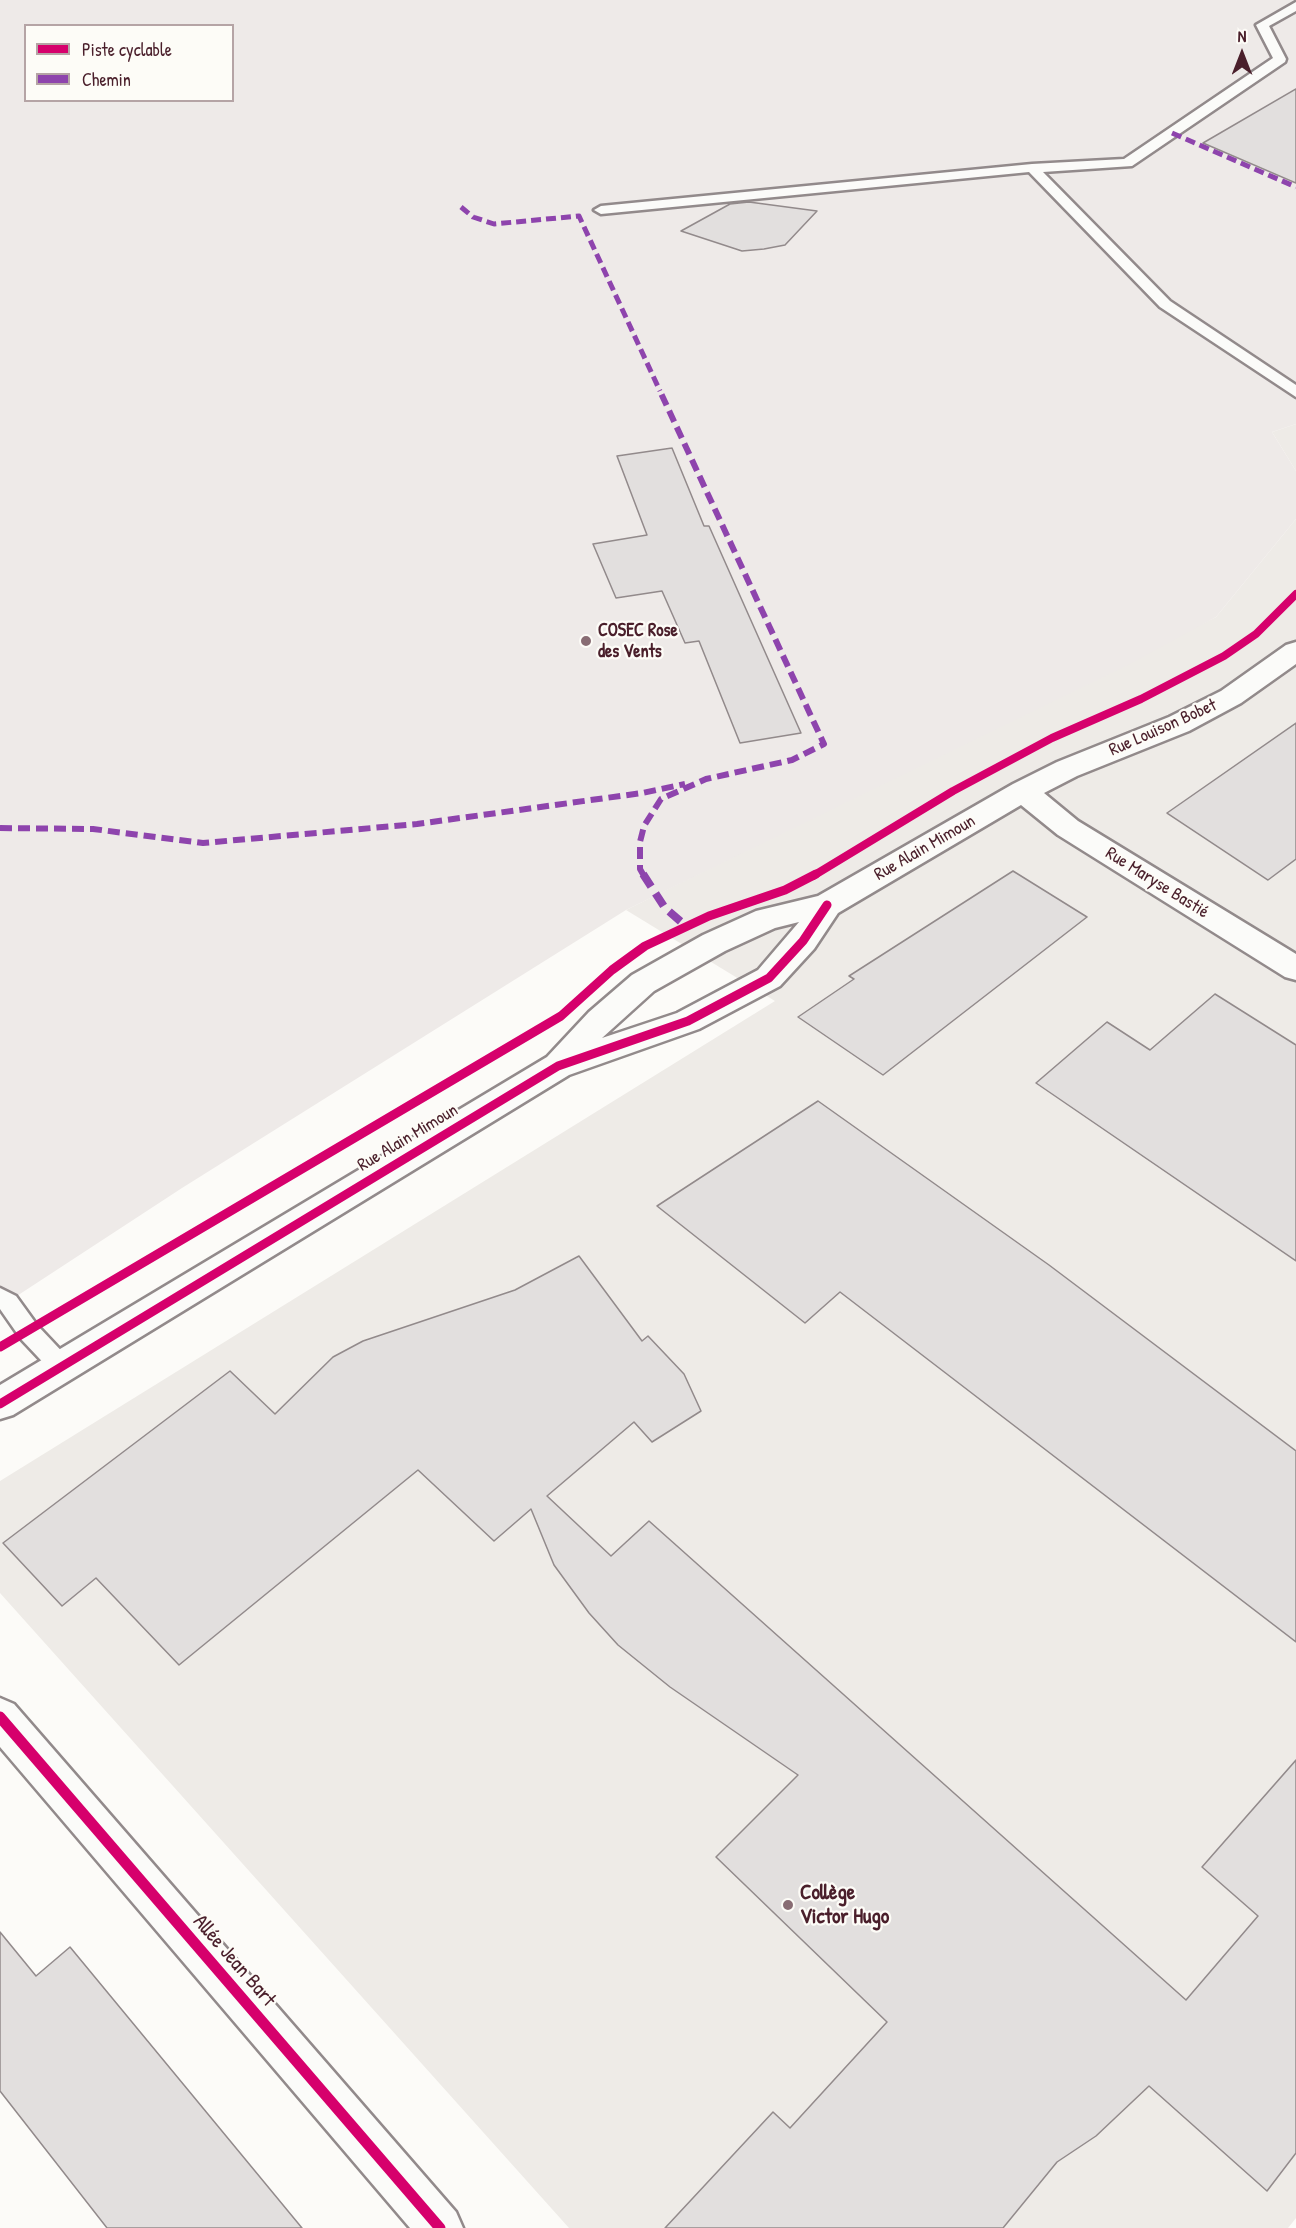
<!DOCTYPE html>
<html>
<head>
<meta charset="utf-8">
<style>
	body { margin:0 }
	#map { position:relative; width:1296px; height:2228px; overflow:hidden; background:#fcfbf8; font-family:"Patrick Hand",sans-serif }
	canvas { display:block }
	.legend { position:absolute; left:24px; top:24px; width:210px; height:78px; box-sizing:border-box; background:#fdfcf7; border:2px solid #b5a4a5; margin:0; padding:8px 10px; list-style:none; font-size:18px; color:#4a1f2b }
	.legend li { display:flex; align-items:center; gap:12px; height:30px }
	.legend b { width:30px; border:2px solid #b5a4a5 }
	.north { position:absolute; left:1212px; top:24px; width:60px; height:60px; -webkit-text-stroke:4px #fdfcf7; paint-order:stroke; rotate:0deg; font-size:16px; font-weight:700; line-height:24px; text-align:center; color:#4a1f2b }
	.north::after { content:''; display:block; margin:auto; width:21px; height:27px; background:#4a1f2b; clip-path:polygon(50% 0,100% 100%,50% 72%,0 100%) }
</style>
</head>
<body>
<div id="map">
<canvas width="1296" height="2228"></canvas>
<ul class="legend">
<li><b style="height:8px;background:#d6006c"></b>Piste cyclable</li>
<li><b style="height:8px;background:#8e44ad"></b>Chemin</li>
</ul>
<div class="north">N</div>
</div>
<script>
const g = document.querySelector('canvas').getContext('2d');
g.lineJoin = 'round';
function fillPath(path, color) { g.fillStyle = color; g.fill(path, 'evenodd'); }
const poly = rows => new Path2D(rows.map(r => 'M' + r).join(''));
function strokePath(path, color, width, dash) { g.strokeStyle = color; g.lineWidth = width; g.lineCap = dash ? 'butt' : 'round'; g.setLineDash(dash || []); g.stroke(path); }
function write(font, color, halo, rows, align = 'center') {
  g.font = font + ' "Patrick Hand",sans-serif'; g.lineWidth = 4.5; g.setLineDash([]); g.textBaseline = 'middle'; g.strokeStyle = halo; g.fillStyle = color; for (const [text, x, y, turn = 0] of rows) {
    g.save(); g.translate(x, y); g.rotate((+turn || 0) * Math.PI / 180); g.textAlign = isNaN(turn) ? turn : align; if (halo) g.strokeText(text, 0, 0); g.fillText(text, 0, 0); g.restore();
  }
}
const built = poly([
	[1296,424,1296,471,1272,432],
	[1296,519,1296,2218,1288,2228,569,2228,0,1593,0,1481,775,1001,626,910,1216,617]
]);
const green = poly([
	[0,0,1296,0,1296,424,1272,432,1296,471,1296,519,1216,617,1128,665,626,910,182,1188,0,1307],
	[26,26,232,26,232,100,26,100]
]);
const building = poly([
	[1296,89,1296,183,1203,143,1296,89],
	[749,202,817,211,785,245,764,249,742,251,681,231,730,204,749,202],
	[672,448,704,526,709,526,801,733,740,743,699,641,685,643,662,591,616,598,593,544,647,535,617,456,672,448],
	[1296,723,1296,859,1268,880,1167,813,1296,723],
	[1013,871,1087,917,883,1075,798,1017,854,979,849,976,1013,871],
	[1215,994,1296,1045,1296,1261,1036,1083,1107,1022,1150,1050,1215,994],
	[818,1101,1049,1265,1296,1451,1296,1642,840,1292,805,1323,657,1206,818,1101],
	[579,1256,642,1341,648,1336,684,1374,701,1411,652,1442,634,1422,547,1496,611,1556,649,1521,1186,2000,1258,1916,1202,1867,1296,1760,1296,2153,1267,2191,1149,2086,1096,2136,1057,2162,1003,2228,665,2228,773,2112,790,2128,887,2022,716,1857,798,1775,670,1687,618,1645,589,1613,554,1565,531,1509,494,1541,418,1470,179,1665,96,1578,62,1606,3,1543,230,1371,275,1414,333,1357,363,1341,515,1290,579,1256],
	[0,1932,36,1976,70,1947,302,2228,107,2228,0,2091,0,1932]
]);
const lane = poly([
	[1296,2,1296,11,1269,26,1286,59,1285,62,1132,166,1043,172,1170,301,1296,385,1296,397,1160,307,1029,172,601,214,594,210,601,206,1032,164,1124,159,1273,58,1256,25,1296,2],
	[0,1288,16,1296,37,1325,70,1360,73,1367,70,1374,62,1377,54,1374,21,1339,0,1309,0,1288]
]);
const street = poly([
	[1296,642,1296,664,1241,703,1189,731,1077,776,1044,793,1078,821,1296,954,1296,980,1285,977,1058,835,1021,805,838,913,814,949,780,986,699,1029,569,1075,13,1415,0,1419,0,1385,547,1057,589,1012,632,975,703,935,756,911,818,896,1013,784,1057,762,1169,717,1221,691,1286,645,1296,642],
	[799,922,758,970,677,1013,602,1038,654,991,725,951,775,928,799,922],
	[0,1698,14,1704,456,2212,463,2228,410,2228,0,1747,0,1698]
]);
const quietFar2 = poly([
	[1172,133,1296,187],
	[461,207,473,217,494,224,579,216,660,391]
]);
const quietFar1 = poly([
	[0,828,93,829,203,843,417,824,642,793,685,784],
	[644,876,640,869,640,842,644,826,661,799,706,779,792,760,824,744,659,389]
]);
const quiet = poly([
	[643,874,665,908,686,926]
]);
const cyclewayFar2 = poly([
	[813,876,953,791,1052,738,1141,699,1224,656,1256,634,1296,594]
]);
const cyclewayFar1 = poly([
	[0,1347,561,1016,612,970,645,946,709,916,785,890,816,874],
	[0,1404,558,1066,688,1021,769,978,803,941,827,905]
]);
const cycleway = poly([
	[0,1717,440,2228]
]);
const markers = [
	[586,641,6,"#886c73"],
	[788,1905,6,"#886c73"]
];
const poiNames = [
	["COSEC Rose",598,631],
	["des Vents",598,652]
];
const streetNames = [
	["Rue Louison Bobet",1163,728,-24],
	["Rue Alain Mimoun",925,848,-30],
	["Rue Maryse Bastié",1157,883,32],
	["Rue Alain Mimoun",408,1138,-31]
];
const nearPoinames = [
	["Collège",800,1893],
	["Victor Hugo",800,1917]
];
const nearStreetnames = [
	["Allée Jean Bart",234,1961,49]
];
fillPath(built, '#eeebe7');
fillPath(green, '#eeeae8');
fillPath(building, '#e2dfde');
strokePath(building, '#928a8b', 1.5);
strokePath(lane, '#928a8b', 5);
strokePath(street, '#928a8b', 5);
fillPath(lane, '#fbfbf9');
fillPath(street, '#fbfbf9');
strokePath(quietFar2, '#8e44ad', 5, [10, 5]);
strokePath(quietFar1, '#8e44ad', 6, [12, 6]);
strokePath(quiet, '#8e44ad', 8, [15, 8]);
strokePath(cyclewayFar2, '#d6006c', 8);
strokePath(cyclewayFar1, '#d6006c', 9);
strokePath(cycleway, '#d6006c', 11);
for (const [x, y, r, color] of markers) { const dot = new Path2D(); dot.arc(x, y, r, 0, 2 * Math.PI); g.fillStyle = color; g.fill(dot); strokePath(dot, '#fdfcf7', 2); }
write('bold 18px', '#4a1f2b', '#fdfcf7', poiNames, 'left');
write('18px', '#4a1f2b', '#fdfcf7', streetNames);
write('bold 21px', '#4a1f2b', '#fdfcf7', nearPoinames, 'left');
write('21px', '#4a1f2b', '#fdfcf7', nearStreetnames);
</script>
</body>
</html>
